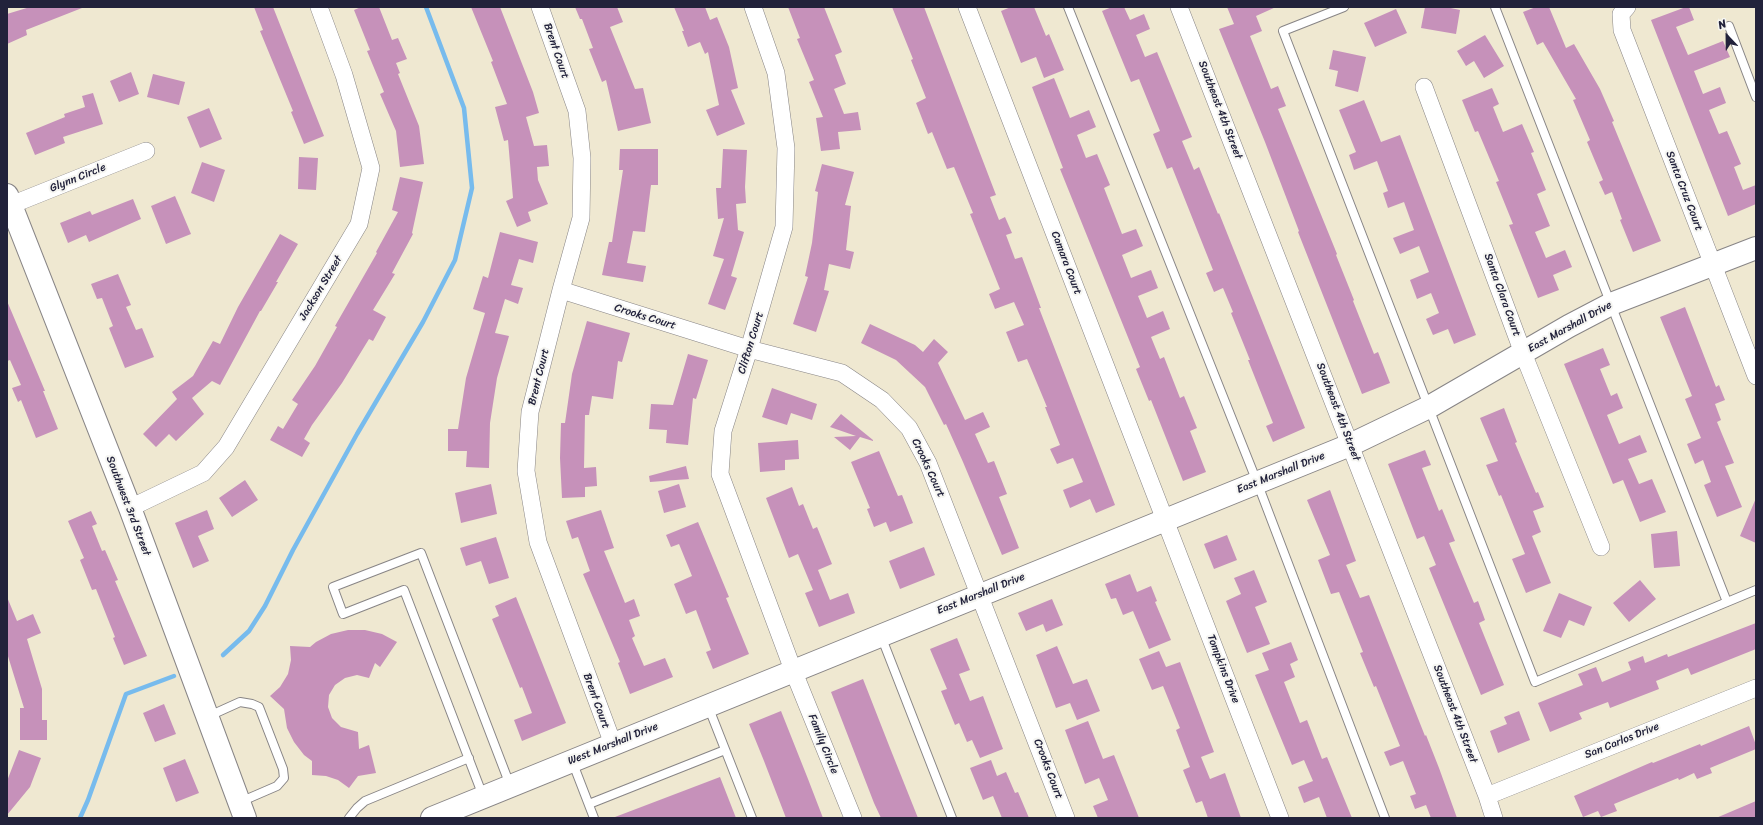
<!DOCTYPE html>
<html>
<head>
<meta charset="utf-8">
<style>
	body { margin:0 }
	#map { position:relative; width:1763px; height:825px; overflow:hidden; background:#efe8d1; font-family:Sriracha,sans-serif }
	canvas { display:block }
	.frame { position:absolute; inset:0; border:8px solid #22223b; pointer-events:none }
	.north { position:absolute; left:1707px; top:16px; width:40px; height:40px; -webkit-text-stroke:3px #f6f6f2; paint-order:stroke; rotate:338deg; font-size:11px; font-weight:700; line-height:16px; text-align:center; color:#22223b }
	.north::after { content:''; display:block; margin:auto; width:14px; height:18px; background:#22223b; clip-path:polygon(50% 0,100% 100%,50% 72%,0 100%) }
</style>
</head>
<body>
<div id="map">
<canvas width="1763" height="825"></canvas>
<div class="frame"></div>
<div class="north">N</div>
</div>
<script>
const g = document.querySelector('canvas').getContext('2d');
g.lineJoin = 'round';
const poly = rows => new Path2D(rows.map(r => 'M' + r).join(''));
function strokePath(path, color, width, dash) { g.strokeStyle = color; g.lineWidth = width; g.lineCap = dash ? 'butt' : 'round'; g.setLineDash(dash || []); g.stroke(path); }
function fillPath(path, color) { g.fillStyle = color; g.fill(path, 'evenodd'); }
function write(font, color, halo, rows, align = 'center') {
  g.font = font + ' Sriracha,sans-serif'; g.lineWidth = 4; g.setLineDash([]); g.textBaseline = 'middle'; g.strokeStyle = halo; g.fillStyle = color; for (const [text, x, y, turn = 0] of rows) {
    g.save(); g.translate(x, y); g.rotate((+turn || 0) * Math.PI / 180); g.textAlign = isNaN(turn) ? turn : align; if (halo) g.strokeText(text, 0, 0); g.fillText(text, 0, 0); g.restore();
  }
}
const stream = poly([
	[223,655,249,631,265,606,293,550,357,434,423,322,455,260,472,188,464,108,426,7],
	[80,818,88,800,126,694,174,676]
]);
const building = poly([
	[30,7,82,7,82,8,26,30,27,35,7,44,7,14],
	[254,7,273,7,324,136,304,144,291,112,293,111,260,31,263,30],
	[361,7,379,7,392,40,398,38,407,59,396,63,400,73,398,74,419,126,424,164,400,167,396,131,380,94,384,92,367,51,370,50,354,10],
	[471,7,500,7,533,92,539,113,526,117,534,146,547,145,549,166,537,167,538,180,548,204,528,212,531,221,517,227,506,201,513,198,508,140,504,141,495,107,507,104,491,62,493,61],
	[575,7,617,7,623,22,610,27,635,89,643,88,651,123,618,131,606,80,602,82,589,49,593,48,582,19,580,19],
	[674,7,705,7,710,20,717,17,729,47,738,88,731,90,745,124,717,136,706,110,719,105,708,52,705,54,700,42,688,47,682,31,684,31],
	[788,7,824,7,842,52,835,55,846,84,834,89,844,114,858,112,861,130,838,132,840,149,821,151,816,118,823,117,809,82,814,80,797,39,800,38],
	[892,7,924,7,996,195,990,197,999,220,1005,217,1012,233,1006,235,1015,259,1022,257,1041,308,1039,308,1115,505,1096,513,1090,499,1070,508,1063,490,1083,482,1073,458,1057,464,1050,449,1060,445,1045,407,1047,407,1027,359,1018,362,1006,332,1024,325,1014,302,995,309,989,294,1000,289,970,214,973,213,954,167,947,169,932,132,928,134,916,103,926,98,911,60,913,59],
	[1011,7,1034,7,1046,36,1049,34,1064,70,1044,78,1036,57,1021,63,1001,11],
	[1112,7,1124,7,1130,20,1144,14,1150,29,1136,35,1145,57,1157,52,1192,137,1182,141,1194,170,1199,167,1218,214,1219,213,1305,428,1273,442,1266,426,1273,423,1248,360,1250,360,1231,313,1233,312,1223,288,1214,292,1206,273,1213,270,1172,167,1167,169,1153,134,1160,131,1139,79,1131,82,1102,11],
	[1227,7,1276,7,1256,16,1262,31,1250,36,1271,89,1278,86,1286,106,1278,109,1337,254,1336,255,1354,300,1353,301,1374,354,1378,352,1390,383,1362,394,1298,232,1299,231,1265,142,1219,29,1234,24],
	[1425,7,1446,7,1460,10,1456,34,1421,28],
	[1536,7,1549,7,1566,48,1574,44,1600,89,1614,121,1612,122,1661,241,1633,252,1620,220,1622,219,1612,192,1605,195,1599,182,1603,180,1587,142,1590,140,1573,100,1576,99,1543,42,1537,45,1523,12],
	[1686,7,1689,7,1694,20,1676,27,1688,55,1723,41,1730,57,1694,71,1703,94,1720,87,1726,103,1709,110,1719,134,1727,131,1741,164,1734,167,1743,190,1756,185,1756,204,1728,216,1651,20],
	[1396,9,1407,33,1375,47,1364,23],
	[1485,35,1504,66,1484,78,1474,61,1466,66,1457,51],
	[1333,50,1366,57,1358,92,1335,86,1338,71,1329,69],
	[131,72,139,94,119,102,110,81],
	[153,74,185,82,179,105,147,97],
	[1054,78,1070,118,1089,110,1096,127,1077,135,1086,158,1097,154,1110,185,1104,188,1122,234,1136,229,1143,246,1122,255,1131,278,1151,270,1158,288,1138,296,1147,318,1163,311,1170,329,1151,337,1160,359,1164,357,1180,398,1184,396,1197,428,1190,431,1206,472,1183,481,1151,400,1149,401,1136,369,1140,367,1060,169,1063,168,1032,87],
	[1492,88,1499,104,1493,107,1503,132,1522,124,1534,152,1531,153,1546,190,1537,194,1550,226,1535,232,1546,258,1565,250,1572,267,1553,275,1559,290,1538,298,1509,225,1513,224,1496,182,1499,181,1478,131,1475,132,1462,100],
	[93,93,103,124,63,137,65,143,35,155,26,133,65,117,64,114,85,107,82,96],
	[1364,100,1381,142,1400,135,1476,335,1454,344,1448,329,1433,335,1426,319,1439,313,1431,293,1417,299,1410,280,1429,272,1419,246,1400,254,1393,238,1414,230,1404,202,1388,208,1383,193,1388,191,1377,161,1354,170,1349,155,1356,152,1339,110],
	[209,108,222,139,200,148,187,117],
	[620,149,658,149,658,185,651,185,645,232,633,231,627,263,646,266,643,282,602,275,609,242,612,242,623,170,619,170],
	[723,149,747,150,745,187,746,203,736,204,738,230,744,232,731,276,737,278,725,310,708,304,724,259,713,256,724,218,718,219,716,188,721,188],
	[299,157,318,158,316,190,298,189],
	[202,162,225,170,214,202,191,193],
	[822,164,854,172,845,205,851,206,846,250,854,252,850,269,829,264,824,290,829,291,816,332,793,324,808,277,805,276,812,243,818,192,815,191],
	[400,177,423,182,412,233,413,234,392,273,395,274,373,310,386,317,373,341,369,339,342,383,312,425,304,439,310,443,302,457,270,440,278,426,283,429,298,404,292,400,315,366,337,327,335,326,377,253,376,252,398,212,392,210],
	[175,196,191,234,166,244,151,206],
	[133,199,141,219,89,242,86,235,68,243,60,223,90,211,92,215],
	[500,232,538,242,533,263,519,259,511,285,523,288,518,304,505,299,495,333,509,336,497,378,490,423,489,468,466,467,467,451,448,451,448,429,458,429,466,378,485,313,473,309,483,276,488,278],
	[280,234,298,244,276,282,278,282,261,311,260,311,220,385,212,381,192,398,204,414,176,441,169,434,156,447,143,434,177,399,172,392,193,376,213,341,220,344,238,307],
	[118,274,131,305,126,307,136,330,142,328,154,357,125,368,109,328,113,326,102,298,97,299,91,284],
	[7,301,45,391,43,391,58,429,36,438,21,400,18,402,12,388,21,385,10,360,7,361],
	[1685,307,1716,387,1719,385,1725,400,1715,404,1721,420,1717,422,1734,463,1725,466,1742,507,1717,517,1704,485,1711,482,1703,460,1695,464,1687,444,1701,438,1685,399,1692,396,1660,317],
	[587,321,630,333,622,362,618,361,613,399,592,396,589,415,585,415,584,468,596,467,597,486,585,487,585,497,562,498,560,458,561,423,565,423,572,374],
	[870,324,915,345,923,352,934,339,948,352,938,363,965,420,983,412,990,427,975,434,988,463,994,461,1007,494,999,497,1019,548,1002,555,963,462,946,424,944,425,925,387,896,360,861,343],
	[1603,348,1610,365,1600,369,1611,396,1617,393,1623,408,1607,415,1619,444,1640,435,1647,452,1628,459,1639,484,1652,479,1666,512,1640,522,1623,480,1613,484,1564,364],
	[688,354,708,360,696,399,693,398,688,445,666,443,667,430,649,429,651,404,673,405],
	[772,388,817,404,812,420,791,413,787,425,762,417],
	[1504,408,1517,442,1515,443,1536,493,1538,492,1544,507,1533,511,1541,532,1532,536,1551,583,1526,593,1512,559,1525,554,1501,495,1499,496,1486,465,1498,461,1480,418],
	[841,414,873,440,873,441,860,437,850,450,834,437,856,436,830,427],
	[798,440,799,459,785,460,785,470,760,472,758,443],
	[1425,450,1431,465,1422,468,1439,511,1442,509,1455,541,1449,543,1474,603,1478,601,1485,620,1479,623,1504,685,1481,695,1429,568,1436,565,1424,536,1417,539,1388,464],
	[879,451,898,496,902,495,913,523,890,532,886,522,874,527,867,509,870,508,851,462],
	[686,466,689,479,650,482,649,476],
	[245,480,258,500,232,517,219,498],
	[491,484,497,514,461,523,455,493],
	[679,484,686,507,664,513,658,491],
	[792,487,799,506,803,504,813,529,817,527,832,564,818,570,830,600,848,593,855,613,819,627,805,593,813,590,798,554,789,558,766,498],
	[1330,490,1356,561,1346,565,1360,598,1369,595,1425,736,1426,735,1439,768,1457,818,1431,818,1426,805,1415,809,1410,796,1416,794,1403,761,1390,766,1384,752,1400,746,1376,686,1374,687,1360,653,1363,652,1339,592,1331,594,1318,560,1330,555,1307,500],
	[1756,498,1756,543,1740,536],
	[207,510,214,529,198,536,209,561,193,568,175,523],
	[601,510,614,548,604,551,625,603,634,599,640,616,629,620,635,636,632,638,644,666,665,658,673,677,630,694,618,663,620,662,583,574,590,571,578,537,572,539,566,521],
	[91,511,97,524,92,526,102,551,105,550,118,580,115,581,147,656,124,665,113,638,115,637,96,589,92,590,80,560,84,558,68,521],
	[698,522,729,597,726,598,749,654,713,669,706,652,711,650,696,610,686,614,674,584,692,576,679,544,671,547,666,535],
	[1677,531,1680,566,1654,568,1651,534],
	[1227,535,1237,560,1214,569,1204,544],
	[496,537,509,578,489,584,481,561,466,566,460,548],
	[924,547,935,575,900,589,889,561],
	[1254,570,1267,602,1255,607,1270,644,1247,653,1226,601,1241,594,1234,578],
	[1130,574,1137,592,1151,586,1157,601,1155,602,1171,640,1149,649,1133,611,1123,615,1116,598,1111,599,1105,584],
	[1640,580,1656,599,1629,622,1613,603],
	[1559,593,1592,607,1584,626,1569,620,1561,638,1543,631],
	[7,597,17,621,33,614,41,633,27,639,42,689,42,720,47,720,47,740,20,740,20,708,24,708,7,653],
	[516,597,566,723,522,741,514,720,532,713,522,687,520,688,492,619,499,616,495,606],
	[1052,599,1063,625,1046,632,1043,624,1026,631,1018,613],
	[1756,623,1756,649,1691,675,1688,668,1656,681,1659,689,1610,708,1608,702,1579,713,1582,719,1550,732,1538,703,1583,685,1578,674,1596,667,1602,682,1631,670,1628,662,1643,656,1645,663,1667,654,1668,657],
	[348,630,365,630,382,634,397,642,380,667,375,663,369,678,357,675,345,678,335,685,329,695,328,707,332,718,341,727,358,732,359,749,369,745,376,773,358,776,349,788,338,780,326,776,312,775,312,761,304,755,294,742,287,728,284,709,270,696,280,687,288,674,291,660,290,646,310,647,316,642,331,634],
	[957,638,970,670,959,674,970,701,983,696,1003,749,980,758,972,740,967,742,959,723,955,725,941,691,947,689,930,649],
	[1291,642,1298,660,1290,664,1295,677,1284,682,1300,723,1307,720,1322,759,1327,757,1352,818,1327,818,1319,797,1304,803,1298,787,1313,781,1304,760,1292,765,1255,675,1269,670,1262,653],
	[1057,646,1073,684,1087,679,1100,711,1077,720,1070,703,1056,708,1036,655],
	[1159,651,1166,667,1180,662,1214,752,1201,757,1210,779,1225,773,1241,818,1208,818,1202,801,1196,803,1183,770,1190,767,1176,730,1180,728,1163,686,1152,690,1139,659],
	[863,679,890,748,918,818,881,818,874,803,831,692],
	[164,704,176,734,155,742,143,713],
	[781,711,808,779,823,818,786,818,764,761,749,724],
	[1519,711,1530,740,1498,753,1490,731,1507,724,1504,717],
	[1088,721,1103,759,1114,755,1139,818,1098,818,1093,806,1108,800,1099,778,1085,784,1065,730],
	[1749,726,1756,745,1756,749,1710,768,1712,773,1697,779,1694,773,1679,780,1678,778,1614,804,1617,811,1601,817,1598,811,1583,817,1574,796,1652,762,1653,763,1700,744,1701,746],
	[19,750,41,758,30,787,7,815,7,781],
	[185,759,199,793,176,802,163,768],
	[991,760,997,776,1006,772,1015,793,1018,792,1029,818,1002,818,993,796,983,800,970,768],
	[720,777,736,818,615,818,615,817],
	[1756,801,1756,818,1716,818]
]);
const lane = poly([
	[1068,7,1257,482,1385,818],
	[1344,7,1283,31,1535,682,1756,590],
	[1495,7,1727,602],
	[1729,26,1756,97],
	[881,636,952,818],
	[708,706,752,818],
	[209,716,240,702,252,704,259,707,283,769,284,778,277,786,240,802],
	[572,761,594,818],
	[483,796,404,590,343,614,333,587,421,553,510,785],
	[589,804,725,750],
	[349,818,357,808,365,801,469,758]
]);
const street = poly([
	[540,7,577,111,582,158,581,218,561,290,530,412,526,471,538,542,613,744],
	[753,7,776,73,786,148,784,227,749,349,723,431,720,474,793,670,853,818],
	[967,7,1280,818],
	[1179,7,1487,796,1494,818],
	[1627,7,1621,14,1622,30,1756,376],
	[1424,87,1523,353,1601,547],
	[11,205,146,151],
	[561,290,749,349,842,373,882,400,909,428,928,463,1066,818],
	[130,508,203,473,226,447,359,224,371,168,344,75,319,7],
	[1487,796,1756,688]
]);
const secondary = poly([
	[7,195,130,508,245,818],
	[432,818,1350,445,1429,407,1569,326,1611,304,1756,248]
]);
const streetNames = [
	["Brent Court",556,51,71],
	["Southeast 4th Street",1220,110,69],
	["Glynn Circle",78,178,-22],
	["Santa Cruz Court",1684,191,69],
	["Camara Court",1066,263,69],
	["Jackson Street",321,288,-59],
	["Santa Clara Court",1502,295,70],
	["Crooks Court",645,317,17],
	["East Marshall Drive",1570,327,-29],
	["Clifton Court",751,343,-73],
	["Brent Court",539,377,-76],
	["Southeast 4th Street",1338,412,69],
	["Crooks Court",928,468,65],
	["East Marshall Drive",1281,473,-22],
	["Southwest 3rd Street",128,506,69],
	["East Marshall Drive",981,594,-22],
	["Tompkins Drive",1223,669,69],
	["Brent Court",596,701,70],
	["Southeast 4th Street",1455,714,69],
	["San Carlos Drive",1622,741,-22],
	["West Marshall Drive",613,744,-22],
	["Family Circle",823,744,68],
	["Crooks Court",1048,769,69]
];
strokePath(stream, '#77bbed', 4.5);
fillPath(building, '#c691ba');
strokePath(lane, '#888586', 10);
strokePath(street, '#888586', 18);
strokePath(secondary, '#888586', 24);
strokePath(lane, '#fff', 8);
strokePath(street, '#fff', 17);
strokePath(secondary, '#fff', 22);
write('11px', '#22223b', '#f6f6f2', streetNames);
</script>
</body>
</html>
